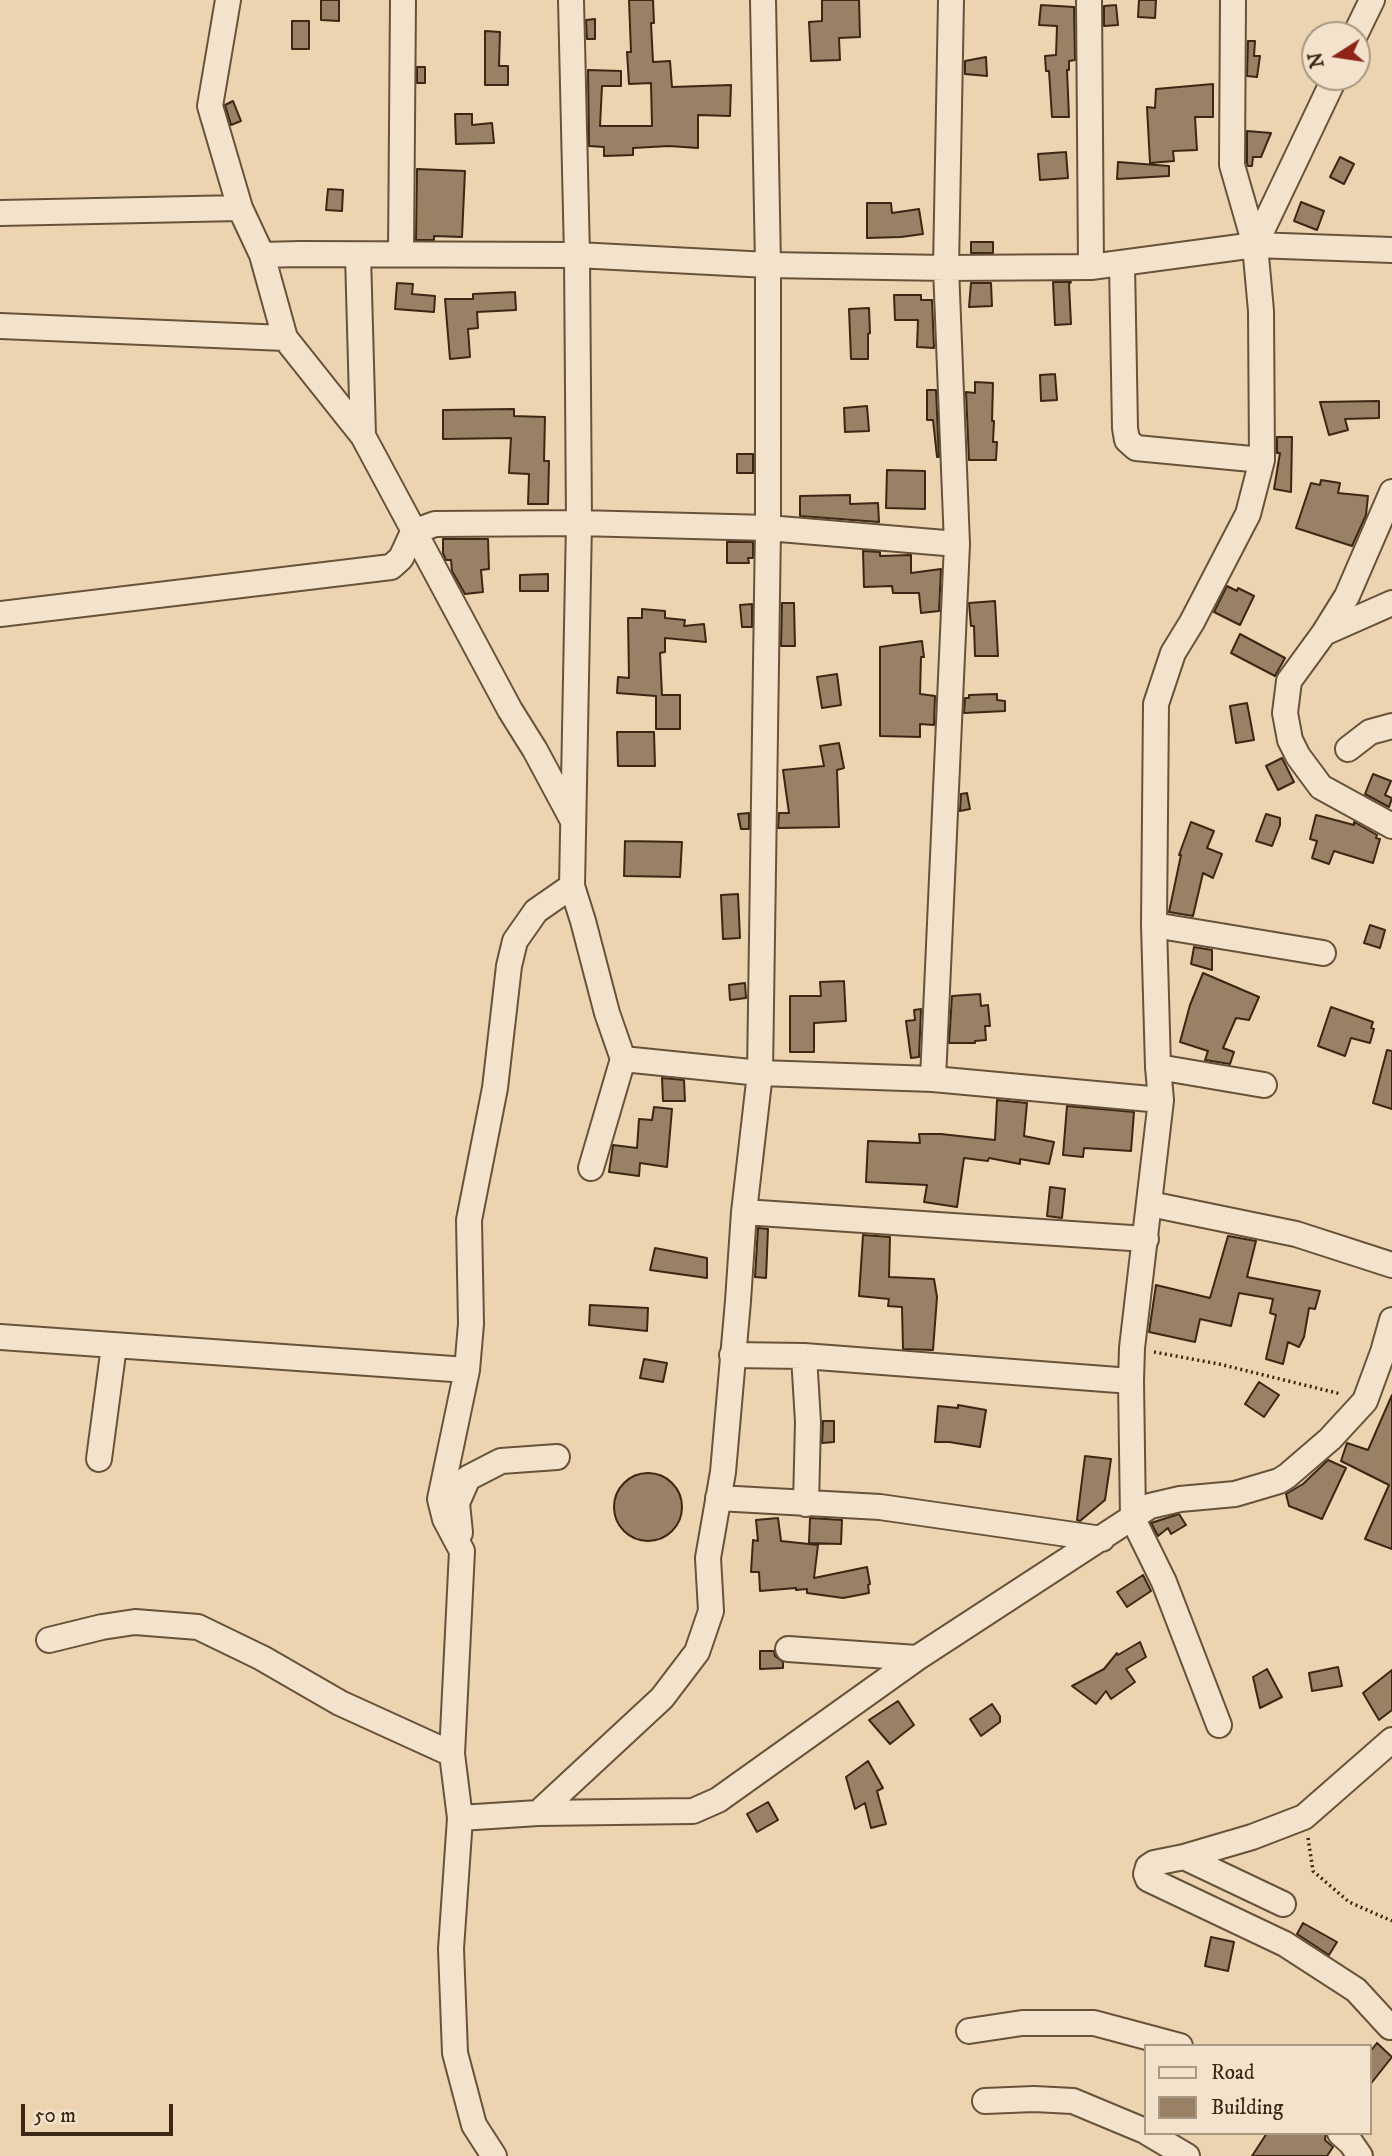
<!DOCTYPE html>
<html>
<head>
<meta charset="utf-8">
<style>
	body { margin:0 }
	#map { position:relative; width:1392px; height:2156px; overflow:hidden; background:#edd4b0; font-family:"IM FELL DW Pica",serif }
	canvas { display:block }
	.legend { position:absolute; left:1144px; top:2044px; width:228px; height:91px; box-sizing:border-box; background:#f3e3cc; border:2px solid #a99882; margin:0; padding:9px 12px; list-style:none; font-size:21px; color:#3b2713 }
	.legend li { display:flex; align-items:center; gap:14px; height:35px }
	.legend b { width:35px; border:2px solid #a99882 }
	.north { position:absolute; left:1301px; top:21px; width:70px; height:70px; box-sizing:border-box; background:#f3e3cc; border:2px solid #a99882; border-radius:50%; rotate:258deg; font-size:19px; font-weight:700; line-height:28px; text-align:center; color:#3b2713 }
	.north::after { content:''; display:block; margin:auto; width:24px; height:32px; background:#8f2418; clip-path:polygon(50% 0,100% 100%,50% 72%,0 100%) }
	.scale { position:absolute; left:21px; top:2104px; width:152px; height:32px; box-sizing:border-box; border:4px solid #3b2713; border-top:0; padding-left:9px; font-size:21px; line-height:24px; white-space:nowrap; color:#3b2713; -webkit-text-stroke:5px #f3e3cc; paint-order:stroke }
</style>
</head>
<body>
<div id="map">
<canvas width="1392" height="2156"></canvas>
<ul class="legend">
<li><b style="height:9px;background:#f3e3cc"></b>Road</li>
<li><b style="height:19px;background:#988165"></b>Building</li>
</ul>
<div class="north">N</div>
<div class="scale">50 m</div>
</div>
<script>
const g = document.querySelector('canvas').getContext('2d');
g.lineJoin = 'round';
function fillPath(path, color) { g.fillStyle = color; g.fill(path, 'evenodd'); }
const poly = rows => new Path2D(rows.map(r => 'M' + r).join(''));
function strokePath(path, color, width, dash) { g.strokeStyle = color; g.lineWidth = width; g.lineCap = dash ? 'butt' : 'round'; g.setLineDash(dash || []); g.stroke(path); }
const building = poly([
	[321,0,339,0,339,21,321,20,321,0],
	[629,0,653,0,654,23,651,23,653,62,670,61,672,87,731,85,730,116,698,115,698,148,669,146,633,148,633,155,604,156,604,147,589,146,588,70,621,71,621,86,602,86,600,126,652,126,651,83,629,84,627,52,631,52,629,0],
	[822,0,859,0,860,37,839,38,840,60,811,61,809,22,822,21,822,0],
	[1139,0,1156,0,1155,18,1138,17,1139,0],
	[1041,5,1074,7,1075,60,1069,61,1069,70,1067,70,1069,117,1052,117,1049,71,1046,71,1045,56,1056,55,1057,26,1039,25,1041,5],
	[1116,5,1118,25,1104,26,1104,6,1116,5],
	[595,19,595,39,587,39,586,20,595,19],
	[292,21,309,21,309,49,292,49,292,21],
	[485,31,500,32,499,66,508,66,508,85,485,85,485,31],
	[1248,41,1255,41,1254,56,1260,56,1257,77,1247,76,1248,41],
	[986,57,987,76,965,74,965,61,986,57],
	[417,67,425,67,425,83,417,83,417,67],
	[1213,84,1213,117,1195,117,1197,150,1173,151,1174,161,1150,163,1147,107,1155,108,1156,89,1213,84],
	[233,101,241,121,231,125,225,105,233,101],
	[455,114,472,114,472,125,492,123,494,143,456,144,455,114],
	[1247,131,1271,133,1261,157,1253,157,1252,166,1248,166,1247,163,1247,131],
	[1066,152,1068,178,1040,180,1038,154,1066,152],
	[1340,157,1354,164,1344,184,1330,177,1340,157],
	[1118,162,1169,166,1169,176,1117,179,1118,162],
	[417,169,465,171,462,237,434,236,434,240,416,240,417,169],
	[328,189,343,190,342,211,326,210,328,189],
	[1301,202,1324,211,1317,230,1294,221,1301,202],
	[867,203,891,203,892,213,919,209,923,234,901,237,867,238,867,203],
	[971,242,993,242,993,253,971,253,971,242],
	[1053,282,1071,282,1069,284,1071,324,1055,325,1053,282],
	[397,283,413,284,412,294,435,296,434,312,395,309,397,283],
	[971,283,991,283,992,306,969,307,971,283],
	[515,292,516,310,477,312,478,328,468,329,470,357,450,359,445,299,473,299,473,294,515,292],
	[894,295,921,295,921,300,932,300,934,348,917,347,918,320,895,320,894,295],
	[869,308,870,333,868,334,868,359,851,359,849,309,869,308],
	[1055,374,1057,400,1041,401,1040,375,1055,374],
	[975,382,993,383,992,421,994,421,993,442,997,442,996,460,969,460,966,392,975,393,975,382],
	[927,390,936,390,939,457,937,457,933,420,927,420,927,390],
	[1379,401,1379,418,1345,419,1348,430,1329,435,1320,402,1379,401],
	[867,406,869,431,845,432,844,408,867,406],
	[514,409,514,416,545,417,544,461,549,461,548,504,528,504,529,474,509,473,511,438,443,439,443,410,514,409],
	[1277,437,1292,437,1291,492,1274,489,1280,453,1277,453,1277,437],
	[737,454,753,454,753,473,737,473,737,454],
	[887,470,925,471,925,509,886,508,887,470],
	[1321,480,1340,483,1338,493,1368,496,1366,515,1352,546,1296,528,1311,483,1320,485,1321,480],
	[850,495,850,504,878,503,879,522,800,516,800,496,850,495],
	[443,539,488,539,489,569,481,570,483,592,465,594,452,571,451,560,446,560,443,553,443,539],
	[727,542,753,542,753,558,748,558,749,563,727,563,727,542],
	[863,551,880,552,880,556,911,555,911,573,941,569,939,611,921,613,919,593,893,593,892,586,864,587,863,551],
	[548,574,548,591,520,591,520,575,548,574],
	[1227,586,1237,591,1238,588,1254,596,1240,625,1214,612,1227,586],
	[995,601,998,656,975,656,974,626,971,626,969,603,995,601],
	[782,603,794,603,795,646,781,646,782,603],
	[752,604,752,627,742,627,740,605,752,604],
	[642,609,665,611,665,618,685,620,684,626,704,624,706,642,665,638,665,652,660,653,662,695,680,695,680,729,656,729,656,696,617,693,618,677,629,678,628,618,642,618,642,609],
	[1240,634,1285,658,1275,676,1231,653,1240,634],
	[922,641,924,657,921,657,920,694,935,696,934,725,920,724,920,737,880,736,880,647,922,641],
	[837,674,841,705,822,708,817,677,837,674],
	[997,694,997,700,1005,701,1005,711,964,713,965,698,969,698,969,695,997,694],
	[1247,703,1254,740,1236,743,1230,706,1247,703],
	[617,732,654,732,655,766,618,766,617,732],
	[839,743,844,768,837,770,839,827,778,828,779,813,789,813,783,770,824,766,820,746,839,743],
	[1282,758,1294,782,1278,790,1266,766,1282,758],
	[1373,774,1391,781,1385,795,1392,798,1389,807,1365,794,1373,774],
	[967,793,970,809,960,811,961,794,967,793],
	[749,813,749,829,741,829,738,814,749,813],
	[1266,814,1280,818,1280,825,1272,846,1256,841,1266,814],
	[1316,815,1354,825,1354,822,1377,835,1376,838,1380,839,1373,863,1334,851,1329,864,1312,858,1317,841,1310,839,1316,815],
	[1191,822,1214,831,1207,848,1222,854,1213,878,1203,873,1193,916,1169,912,1181,855,1179,855,1191,822],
	[625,841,682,842,680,877,624,876,625,841],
	[738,894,740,938,723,939,721,895,738,894],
	[1370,925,1385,930,1380,948,1364,943,1370,925],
	[1194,947,1212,950,1212,970,1191,964,1194,947],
	[1203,973,1259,997,1249,1020,1236,1018,1223,1048,1234,1052,1230,1064,1205,1060,1208,1051,1180,1042,1190,1005,1203,973],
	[844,981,846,1021,814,1023,814,1052,790,1052,790,996,821,996,820,982,844,981],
	[745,983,746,998,730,1000,729,985,745,983],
	[980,994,981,1006,988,1005,990,1026,985,1026,986,1040,975,1041,975,1043,949,1043,952,996,980,994],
	[1331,1007,1373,1022,1371,1028,1374,1029,1370,1043,1351,1038,1345,1056,1318,1046,1331,1007],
	[921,1009,919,1057,911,1058,906,1021,915,1020,914,1010,921,1009],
	[1387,1050,1392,1051,1392,1109,1373,1103,1387,1050],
	[662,1078,684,1080,685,1101,663,1101,662,1078],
	[997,1100,1027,1103,1024,1136,1054,1142,1049,1164,1020,1159,1020,1164,989,1158,988,1161,964,1158,957,1207,924,1202,927,1185,866,1182,868,1141,920,1143,919,1134,941,1134,995,1140,997,1100],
	[1067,1106,1134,1112,1131,1151,1084,1148,1083,1157,1063,1155,1067,1106],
	[654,1107,672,1109,667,1167,640,1163,639,1176,609,1172,613,1145,637,1148,639,1119,652,1120,654,1107],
	[1050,1187,1065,1189,1062,1218,1047,1216,1050,1187],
	[758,1228,768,1229,766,1278,755,1277,758,1228],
	[863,1235,890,1237,889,1277,934,1279,937,1297,933,1350,903,1349,902,1307,888,1306,889,1299,859,1296,863,1235],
	[1228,1236,1256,1241,1247,1277,1320,1291,1315,1309,1309,1308,1304,1337,1299,1347,1288,1342,1283,1364,1266,1359,1276,1315,1270,1313,1273,1299,1239,1293,1231,1326,1200,1319,1195,1342,1149,1332,1156,1285,1210,1298,1228,1236],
	[655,1248,707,1258,707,1278,650,1270,655,1248],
	[590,1305,648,1308,647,1331,589,1325,590,1305],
	[644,1359,667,1363,663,1382,640,1378,644,1359],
	[1259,1382,1279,1395,1264,1417,1245,1404,1259,1382],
	[1392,1395,1392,1549,1365,1539,1389,1485,1341,1461,1347,1443,1368,1450,1392,1395],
	[958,1405,986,1410,980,1447,949,1442,935,1442,938,1406,958,1408,958,1405],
	[823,1421,834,1421,834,1442,822,1443,823,1421],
	[1085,1456,1111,1459,1105,1500,1080,1521,1077,1520,1085,1456],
	[1328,1460,1346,1468,1322,1519,1289,1506,1286,1494,1303,1484,1328,1460],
	'614 1507a34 34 0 1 1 68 0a34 34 0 1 1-68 0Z',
	[1179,1514,1186,1525,1171,1534,1168,1528,1158,1536,1151,1523,1179,1514],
	[778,1518,781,1541,818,1545,814,1578,867,1567,870,1584,868,1585,869,1593,843,1598,807,1593,807,1589,796,1590,796,1588,760,1591,759,1572,751,1572,753,1540,758,1541,756,1520,778,1518],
	[810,1518,842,1520,841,1544,809,1543,810,1518],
	[1143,1575,1151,1591,1127,1607,1117,1592,1143,1575],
	[1140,1642,1146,1657,1126,1669,1135,1682,1111,1699,1106,1691,1096,1704,1072,1686,1104,1669,1117,1653,1118,1655,1140,1642],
	[760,1651,774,1651,775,1656,783,1662,783,1668,760,1669,760,1651],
	[1338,1667,1342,1686,1312,1691,1309,1673,1338,1667],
	[1267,1669,1282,1697,1260,1708,1253,1677,1267,1669],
	[1392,1670,1392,1710,1379,1720,1363,1693,1392,1670],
	[898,1701,914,1725,890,1744,869,1720,898,1701],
	[992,1704,1000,1716,1000,1722,981,1736,970,1719,992,1704],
	[868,1761,883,1788,877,1791,886,1824,871,1828,865,1803,855,1809,846,1777,868,1761],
	[768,1802,778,1820,757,1832,747,1814,768,1802],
	[1303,1923,1337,1942,1329,1955,1297,1934,1303,1923],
	[1211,1937,1234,1942,1228,1971,1205,1966,1211,1937],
	[1377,2043,1392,2057,1369,2086,1369,2053,1377,2043],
	[1267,2133,1326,2133,1325,2140,1333,2147,1327,2156,1252,2156,1267,2133]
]);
const path = poly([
	[1154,1352,1219,1364,1341,1394],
	[1308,1838,1313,1871,1349,1902,1392,1921]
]);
const minor = poly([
	[228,0,210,106,240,208,262,255,285,338,363,436,510,710,535,750,572,819],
	[571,0,577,255,579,523,572,886,583,921,607,1013,623,1059,760,1073,933,1079,1161,1100],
	[1089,0,1091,267],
	[1355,35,1372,0],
	[0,213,240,208],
	[1255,245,1335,77],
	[401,254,403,0],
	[262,255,300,254,577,255,768,265,946,268,1091,267,1255,245,1392,250],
	[358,255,363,436],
	[1122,264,1125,428,1127,440,1136,448,1262,460],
	[0,326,285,338],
	[1392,492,1347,596,1324,633,1289,681,1285,713,1290,740,1298,756,1321,787,1392,826],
	[0,614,391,567,401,558,413,532,435,524,579,523,768,528,957,544],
	[1324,633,1392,603],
	[1348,749,1370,732,1392,726],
	[1154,925,1323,953],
	[1158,1067,1264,1085],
	[933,1079,957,544,946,268,951,0],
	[591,1168,623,1059],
	[1150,1204,1296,1234,1392,1265],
	[744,1212,1146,1239],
	[0,1337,467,1370],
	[732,1355,804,1356,1131,1381],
	[804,1356,808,1422,806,1504],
	[99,1459,114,1346],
	[718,1498,880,1507,1102,1539],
	[460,1533,457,1503,468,1478,501,1461,557,1457],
	[49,1640,102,1627,135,1622,198,1627,262,1658,340,1703,452,1754],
	[788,1649,917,1658],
	[1219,1725,1164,1582,1133,1519,1131,1381,1132,1348,1161,1100,1158,1067,1154,925,1156,704,1173,653,1192,622,1248,514,1262,460,1261,311,1255,245,1232,165,1233,0],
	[538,1813,662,1698,697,1652,711,1611,708,1558,723,1472,738,1301,744,1212,760,1073,768,528,768,265,763,0],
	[460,1818,538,1813,693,1811,718,1800,917,1658,1150,1506,1180,1499,1235,1494,1279,1481,1287,1476,1330,1439,1365,1401,1383,1352,1392,1320],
	[1184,1857,1283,1904],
	[1390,2027,1356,1990,1285,1944,1148,1879,1146,1874,1148,1867,1154,1863,1184,1857,1252,1837,1304,1817,1392,1740],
	[969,2031,1022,2023,1094,2023,1180,2046],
	[985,2101,1034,2099,1073,2101,1145,2131],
	[1148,2133,1187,2156],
	[1340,2133,1351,2143,1360,2156],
	[494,2156,474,2125,455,2053,451,1949,460,1818,452,1754,462,1551,445,1519,440,1499,467,1370,471,1324,469,1220,495,1088,509,966,515,941,536,911,572,886]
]);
fillPath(building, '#988165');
strokePath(building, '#3b2713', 2);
strokePath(minor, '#68523a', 28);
strokePath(path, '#3b2713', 3.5, [2, 3.5]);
strokePath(minor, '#f3e3cc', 24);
</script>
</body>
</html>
